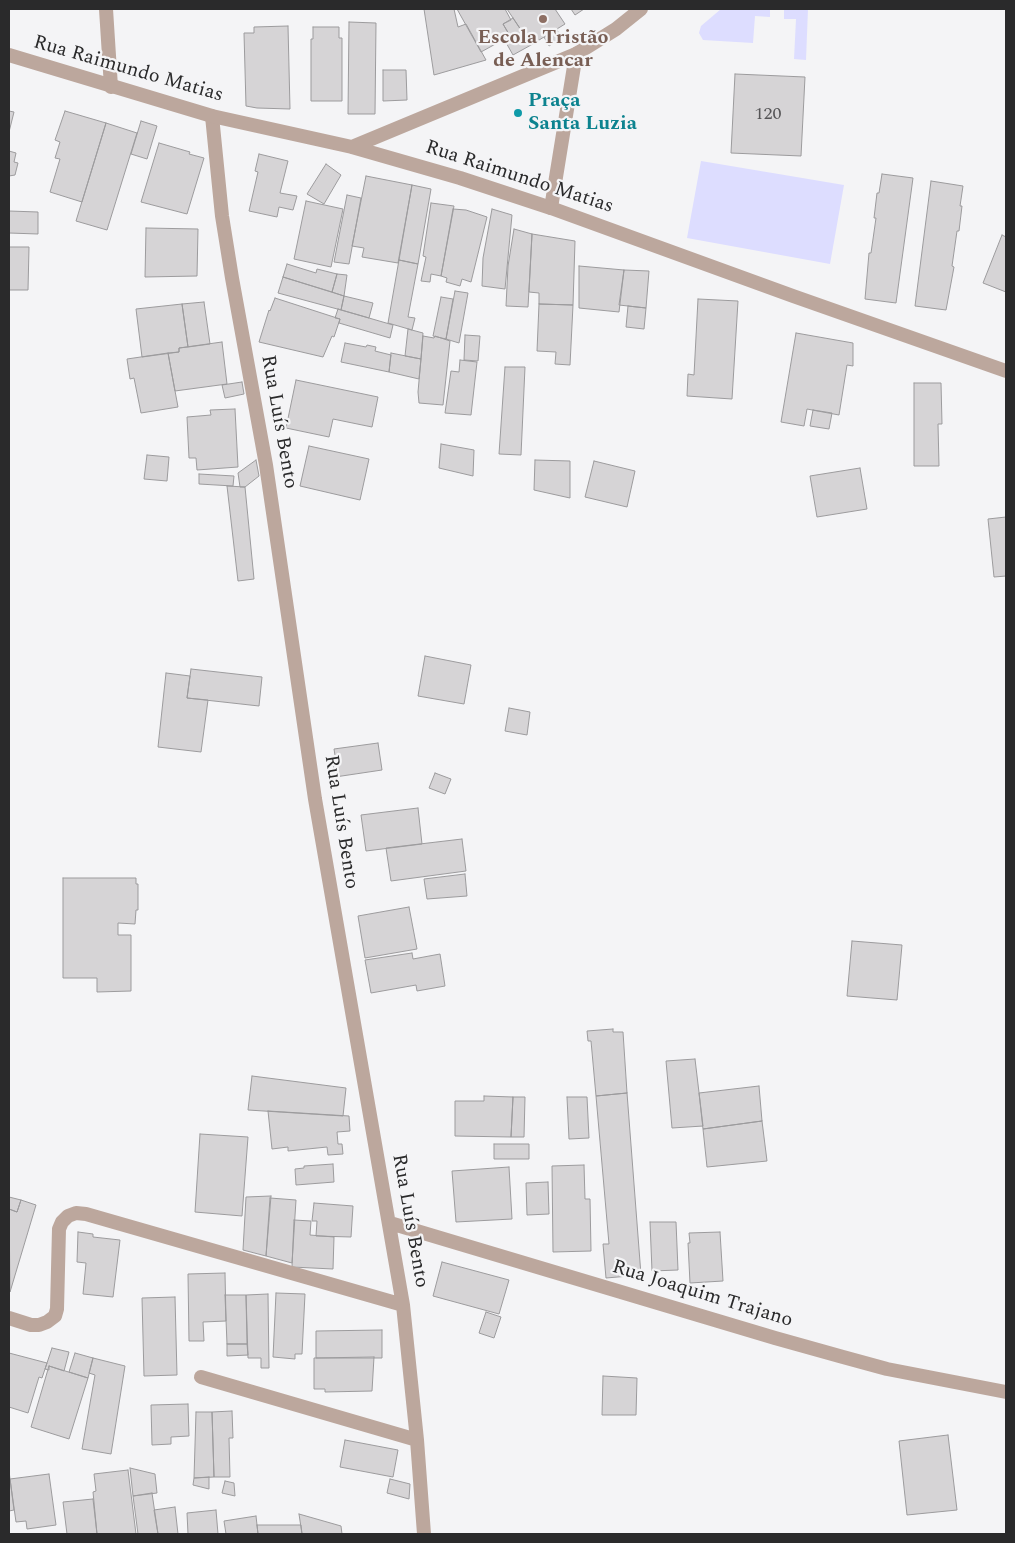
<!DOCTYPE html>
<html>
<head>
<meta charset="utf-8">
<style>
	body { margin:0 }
	#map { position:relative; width:1015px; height:1543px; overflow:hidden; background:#f4f4f6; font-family:Spectral,serif }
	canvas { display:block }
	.frame { position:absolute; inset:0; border:10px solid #2a2a2b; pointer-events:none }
</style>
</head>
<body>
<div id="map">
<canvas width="1015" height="1543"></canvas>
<div class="frame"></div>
</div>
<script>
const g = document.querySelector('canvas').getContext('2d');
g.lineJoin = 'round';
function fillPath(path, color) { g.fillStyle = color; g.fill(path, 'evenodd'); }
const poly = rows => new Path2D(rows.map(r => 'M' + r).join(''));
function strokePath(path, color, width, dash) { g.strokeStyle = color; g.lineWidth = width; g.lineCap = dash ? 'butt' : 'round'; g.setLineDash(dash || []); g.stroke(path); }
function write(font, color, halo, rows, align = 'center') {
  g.font = font + ' Spectral,serif'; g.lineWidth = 4.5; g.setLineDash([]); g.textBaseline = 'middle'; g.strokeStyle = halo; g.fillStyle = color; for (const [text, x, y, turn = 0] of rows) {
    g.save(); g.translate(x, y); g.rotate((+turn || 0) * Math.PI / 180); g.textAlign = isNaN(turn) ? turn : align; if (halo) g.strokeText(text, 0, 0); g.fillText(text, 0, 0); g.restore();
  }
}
const green = poly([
	[721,9,770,9,770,17,755,16,753,43,703,40,699,33,701,26],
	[784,9,808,9,806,60,794,59,796,19,784,19],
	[701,161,844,185,830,264,687,238]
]);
const building = poly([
	[424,9,454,9,458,27,466,24,486,60,434,75,424,9],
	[457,9,505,9,511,20,503,24,510,36,481,52,457,9],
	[507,9,555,9,565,24,531,45,507,9],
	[571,9,584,9,575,15,571,9],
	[513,18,531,45,513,55,504,39,510,36,503,24,513,18],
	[349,22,376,23,375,114,348,114,349,22],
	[288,26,290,109,257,108,246,106,244,33,254,33,254,27,288,26],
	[313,27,339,27,339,38,342,38,342,101,311,101,311,39,313,39,313,27],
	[557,30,561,38,549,46,544,37,557,30],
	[383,70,406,70,407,100,383,101,383,70],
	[735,74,805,77,801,156,731,153,735,74],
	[9,111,14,112,9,132,9,111],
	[65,111,106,123,82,202,50,192,60,159,55,158,60,142,55,140,65,111],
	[141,121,157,126,147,159,131,154,141,121],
	[106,123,137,133,107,230,76,221,106,123],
	[159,143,190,152,189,154,204,158,187,214,141,202,159,143],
	[9,151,16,153,14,162,18,163,15,175,9,176,9,151],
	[259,154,288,161,280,193,297,196,293,210,279,207,277,217,249,211,258,172,255,171,259,154],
	[326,164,341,175,324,204,307,194,326,164],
	[882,174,913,178,896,303,865,299,869,253,871,253,876,218,874,218,877,193,879,193,882,174],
	[366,176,412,185,398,263,362,257,364,248,352,246,366,176],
	[931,181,963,186,960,206,962,206,959,231,957,231,952,266,954,267,946,310,915,306,931,181],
	[412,185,431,189,418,264,399,260,412,185],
	[347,195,361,198,349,264,334,262,347,195],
	[306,201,343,209,331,267,294,259,306,201],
	[431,203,454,206,441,276,431,274,430,282,421,281,426,257,423,256,431,203],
	[453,209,466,210,487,217,471,282,462,279,460,286,446,282,447,278,441,276,453,209],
	[492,209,512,215,505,289,482,286,483,258,492,209],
	[9,211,38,212,38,234,9,233,9,211],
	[146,228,198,229,197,276,145,277,146,228],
	[514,229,532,234,528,307,506,306,508,266,514,229],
	[532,234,575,241,573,305,539,304,539,293,529,292,532,234],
	[1002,235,1006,237,1006,292,983,283,1002,235],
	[9,247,29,247,28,290,9,290,9,247],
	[399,260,418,264,408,317,415,318,412,330,388,323,399,260],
	[287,264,316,273,317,269,337,274,332,292,283,277,287,264],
	[579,266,624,270,619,312,579,308,579,266],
	[624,270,649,271,646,308,619,305,624,270],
	[337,274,347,275,344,296,332,292,337,274],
	[283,277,344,296,341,310,278,293,283,277],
	[455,291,468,293,459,343,446,339,455,291],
	[344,296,373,303,369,318,341,310,344,296],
	[441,297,453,299,446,339,433,336,441,297],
	[275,298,340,319,334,337,332,336,323,357,259,342,269,310,270,311,275,298],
	[698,299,738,301,732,399,687,396,688,374,694,375,698,299],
	[204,302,210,344,188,347,182,304,204,302],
	[182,304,188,347,179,348,179,352,142,357,136,309,182,304],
	[539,304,573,305,570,365,555,364,556,352,537,351,539,304],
	[628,306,646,308,644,329,626,327,628,306],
	[338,309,393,325,390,338,339,323,340,319,335,318,338,309],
	[408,329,423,333,421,359,405,356,408,329],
	[796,333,853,343,853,366,847,365,839,415,807,409,804,426,781,422,796,333],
	[465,335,480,336,478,361,464,360,465,335],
	[423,336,434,338,435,336,450,341,443,405,419,403,418,392,423,336],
	[222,342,227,384,175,391,168,353,179,352,179,348,222,342],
	[345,343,366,347,367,345,376,347,375,351,391,355,389,372,341,362,345,343],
	[168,353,178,407,141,413,134,378,130,379,127,359,168,353],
	[391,353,421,359,419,379,389,372,391,353],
	[460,360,477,362,471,415,445,413,451,371,459,372,460,360],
	[505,367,525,367,521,455,499,454,505,367],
	[296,380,378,397,372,427,333,419,329,437,286,428,296,380],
	[242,382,244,394,225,398,222,385,242,382],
	[914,383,941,383,942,424,938,424,939,466,914,466,914,383],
	[235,409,238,467,197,470,196,458,189,458,187,417,211,415,210,410,235,409],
	[813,410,832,413,829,429,810,426,813,410],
	[441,444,474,450,473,476,439,468,441,444],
	[309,446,369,459,360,500,300,486,309,446],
	[147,455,169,457,167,481,144,479,147,455],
	[256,460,259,476,245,487,240,487,238,473,256,460],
	[535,460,570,461,570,498,534,490,535,460],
	[594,461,635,471,627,507,585,497,594,461],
	[860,468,867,509,817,517,810,476,860,468],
	[199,474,234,476,233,486,199,484,199,474],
	[227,486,245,487,254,579,238,581,227,486],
	[1006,517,1006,576,994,577,988,519,1006,517],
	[425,656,471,665,464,704,418,696,425,656],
	[191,669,262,677,259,706,187,698,191,669],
	[166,673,190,676,187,698,208,700,201,752,158,747,166,673],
	[509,708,530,712,527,735,505,731,509,708],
	[378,743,382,770,335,777,333,763,336,762,334,749,378,743],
	[435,773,451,779,445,794,429,788,435,773],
	[418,808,422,844,366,851,361,815,418,808],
	[462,839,466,871,391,881,386,848,462,839],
	[465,874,467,896,427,899,424,879,465,874],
	[63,878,136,878,136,884,138,884,138,910,136,910,135,924,118,923,118,935,131,935,131,991,97,992,97,978,63,978,63,878],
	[409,907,417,949,365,958,358,916,409,907],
	[852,941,902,945,897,1000,847,996,852,941],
	[412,953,413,959,440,954,445,986,417,991,416,985,371,993,365,960,412,953],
	[613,1029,613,1032,623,1032,627,1093,596,1096,591,1041,588,1041,587,1031,613,1029],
	[695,1059,703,1126,672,1128,666,1061,695,1059],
	[252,1076,346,1088,343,1116,248,1110,252,1076],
	[759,1086,762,1121,703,1129,699,1093,759,1086],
	[627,1093,641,1275,606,1278,603,1244,609,1244,596,1096,627,1093],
	[484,1096,513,1097,511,1137,455,1136,455,1101,484,1101,484,1096],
	[513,1097,525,1097,524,1137,511,1137,513,1097],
	[567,1097,587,1097,589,1138,569,1139,567,1097],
	[268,1111,349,1116,350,1131,337,1132,338,1144,342,1144,343,1154,328,1155,327,1147,288,1151,288,1147,272,1149,268,1111],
	[762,1121,767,1161,707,1167,703,1129,762,1121],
	[200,1134,248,1137,242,1216,195,1212,200,1134],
	[494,1144,529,1144,529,1159,494,1159,494,1144],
	[333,1164,334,1182,296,1185,295,1169,304,1168,304,1166,333,1164],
	[584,1165,585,1199,590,1199,591,1251,553,1252,552,1166,584,1165],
	[509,1167,512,1219,456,1222,452,1171,509,1167],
	[548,1182,549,1214,527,1215,526,1183,548,1182],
	[271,1196,266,1256,243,1250,246,1197,271,1196],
	[9,1197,21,1200,17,1212,9,1209,9,1197],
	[270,1198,296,1200,292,1263,266,1256,270,1198],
	[21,1200,36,1205,10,1292,9,1209,17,1212,21,1200],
	[314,1203,353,1206,351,1237,316,1236,317,1221,312,1221,314,1203],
	[294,1220,311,1221,310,1235,334,1237,333,1269,292,1267,294,1220],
	[650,1222,676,1222,678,1270,652,1271,650,1222],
	[78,1232,93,1234,93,1237,120,1240,113,1297,83,1294,86,1263,77,1262,78,1232],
	[720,1232,723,1281,690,1283,688,1243,690,1243,689,1233,720,1232],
	[442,1262,509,1280,499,1314,433,1296,442,1262],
	[225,1273,226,1321,203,1322,204,1341,189,1341,188,1274,225,1273],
	[276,1293,305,1294,302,1354,295,1354,295,1359,273,1357,276,1293],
	[268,1294,269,1368,261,1368,261,1358,248,1358,246,1295,268,1294],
	[225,1295,246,1295,247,1344,227,1344,225,1295],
	[175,1297,177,1375,144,1376,142,1298,175,1297],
	[486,1312,501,1317,494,1338,479,1333,486,1312],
	[382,1330,382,1358,316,1358,316,1331,382,1330],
	[227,1344,247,1344,248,1355,227,1356,227,1344],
	[52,1348,69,1352,64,1371,49,1366,49,1370,45,1369,52,1348],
	[9,1353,47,1363,42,1378,39,1377,28,1413,9,1407,9,1353],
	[75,1353,93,1358,88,1378,69,1372,75,1353],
	[374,1357,372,1391,325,1392,325,1389,314,1389,314,1358,374,1357],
	[93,1358,125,1366,111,1454,82,1449,95,1375,89,1373,93,1358],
	[49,1366,88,1378,69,1439,31,1427,49,1366],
	[603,1376,637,1378,636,1415,602,1415,603,1376],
	[188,1404,189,1436,171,1437,171,1444,152,1445,151,1405,188,1404],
	[232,1411,233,1438,229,1438,230,1477,214,1477,212,1412,232,1411],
	[196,1412,212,1412,214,1477,194,1478,196,1412],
	[948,1435,957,1510,907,1515,899,1441,948,1435],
	[345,1440,398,1450,393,1477,340,1467,345,1440],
	[130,1468,155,1474,157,1493,133,1496,130,1468],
	[128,1470,136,1534,97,1534,93,1492,96,1491,94,1474,128,1470],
	[9,1471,14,1510,9,1511,9,1471],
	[49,1474,56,1525,27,1529,26,1521,16,1522,10,1479,49,1474],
	[209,1477,209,1489,193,1485,194,1478,209,1477],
	[390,1479,410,1484,409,1499,387,1493,390,1479],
	[225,1481,234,1483,235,1496,222,1493,225,1481],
	[152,1493,158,1534,138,1534,133,1496,152,1493],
	[93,1499,97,1534,67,1534,63,1502,93,1499],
	[175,1507,178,1534,158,1534,154,1510,175,1507],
	[216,1510,218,1534,188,1534,187,1513,216,1510],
	[299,1514,341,1526,342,1534,302,1534,299,1514],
	[256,1516,258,1534,226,1534,224,1521,256,1516],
	[257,1525,301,1525,302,1534,258,1534,257,1525]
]);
const minor = poly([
	[106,9,111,87],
	[212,116,222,216,232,278,266,465,315,799,403,1305,417,1440,424,1534],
	[551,208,576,54],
	[390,1223,775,1338,843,1357,887,1369,1006,1392],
	[9,1318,31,1325,39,1325,47,1322,55,1316,57,1309,59,1229,62,1222,68,1216,76,1213,86,1214,403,1305],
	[201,1377,417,1440]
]);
const tertiary = poly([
	[9,55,212,116,352,147,460,178,551,208,793,296,1006,371],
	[352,147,576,54,616,29,641,9]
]);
const markers = [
	[543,19,5,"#8d6e63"],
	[518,113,5,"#0f9aa8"]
];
const numberNames = [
	["120",768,115]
];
const educationNames = [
	["Escola Tristão",543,39],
	["de Alencar",543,62]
];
const streetNames = [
	["Rua Raimundo Matias",128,70,16],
	["Rua Raimundo Matias",519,178,18],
	["Rua Luís Bento",278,422,80],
	["Rua Luís Bento",340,822,81],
	["Rua Luís Bento",409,1221,80],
	["Rua Joaquim Trajano",702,1295,17]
];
const cultureNames = [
	["Praça",528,102],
	["Santa Luzia",528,125]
];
fillPath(green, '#ddf');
fillPath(building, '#d6d4d6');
strokePath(building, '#9c9b9d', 1);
strokePath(minor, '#bca79d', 14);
strokePath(tertiary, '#bca79d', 14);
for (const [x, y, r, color] of markers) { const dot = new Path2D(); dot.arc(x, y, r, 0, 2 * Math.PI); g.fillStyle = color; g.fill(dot); strokePath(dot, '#f4f4f6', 2); }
write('18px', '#555456', null, numberNames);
write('bold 20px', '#785e54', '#f4f4f6', educationNames);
write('20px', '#2a2a2b', '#f4f4f6', streetNames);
write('bold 20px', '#0d838f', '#f4f4f6', cultureNames, 'left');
</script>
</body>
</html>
